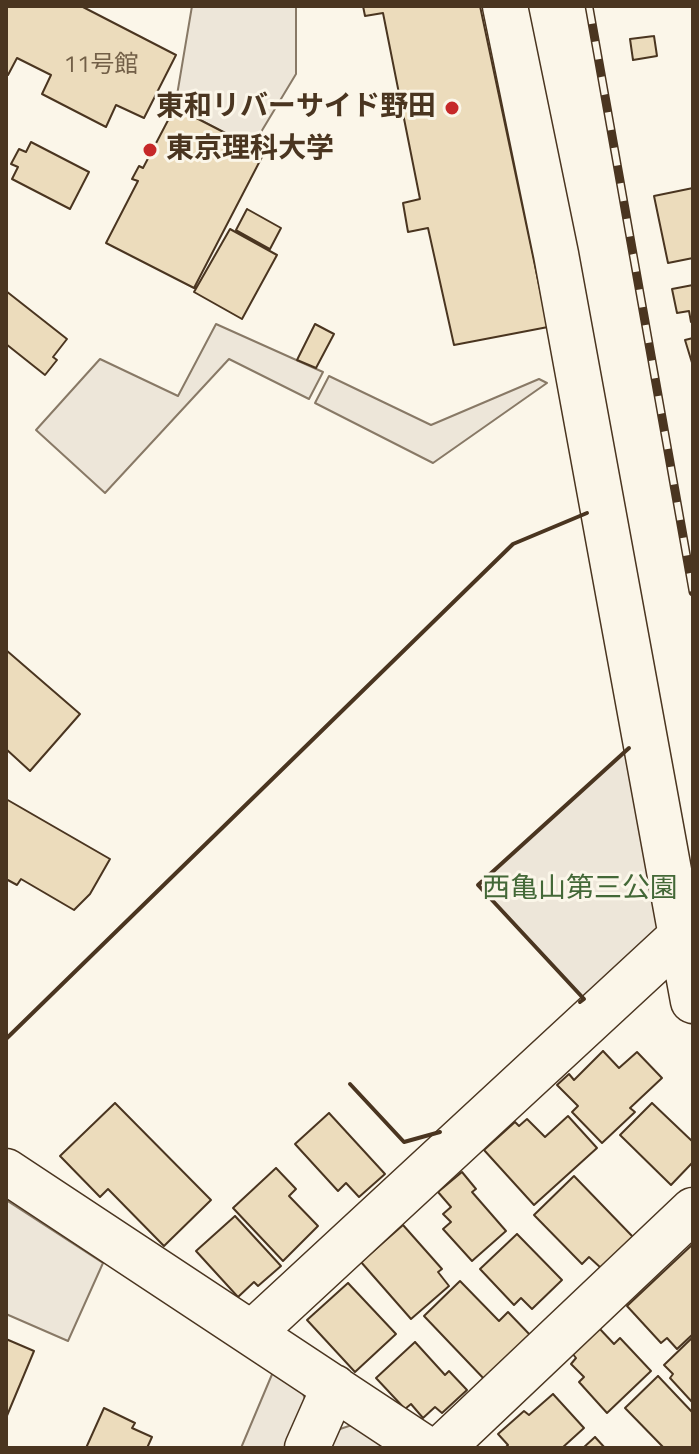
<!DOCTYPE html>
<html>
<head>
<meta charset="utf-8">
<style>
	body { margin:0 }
	#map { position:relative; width:699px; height:1454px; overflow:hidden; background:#fbf6e9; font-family:"Titillium Web",sans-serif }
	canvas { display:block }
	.frame { position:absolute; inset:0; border:8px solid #4a3520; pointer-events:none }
</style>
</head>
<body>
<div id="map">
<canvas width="699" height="1454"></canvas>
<div class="frame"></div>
</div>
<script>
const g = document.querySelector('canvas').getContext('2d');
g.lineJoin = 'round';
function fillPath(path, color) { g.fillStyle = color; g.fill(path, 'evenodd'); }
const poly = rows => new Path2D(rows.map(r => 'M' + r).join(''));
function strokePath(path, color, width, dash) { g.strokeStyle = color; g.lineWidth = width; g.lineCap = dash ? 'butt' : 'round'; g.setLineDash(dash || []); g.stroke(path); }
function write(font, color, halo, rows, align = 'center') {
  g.font = font + ' "Titillium Web","Noto Sans JP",sans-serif'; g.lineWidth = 6; g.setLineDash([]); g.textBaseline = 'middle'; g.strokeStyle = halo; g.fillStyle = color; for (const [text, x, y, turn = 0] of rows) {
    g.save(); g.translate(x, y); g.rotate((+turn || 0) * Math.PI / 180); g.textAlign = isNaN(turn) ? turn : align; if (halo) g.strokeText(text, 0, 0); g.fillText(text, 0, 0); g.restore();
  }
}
const green = poly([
	[192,6,296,6,296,74,252,147,175,107,192,6],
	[216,324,323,372,309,399,229,359,105,493,36,430,100,359,178,396,216,324],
	[329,376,431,425,539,379,547,383,433,463,315,403,329,376],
	[630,747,659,930,584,999,478,885,630,747],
	[6,1200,103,1263,68,1341,6,1314,6,1200],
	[273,1372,301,1389,308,1406,289,1448,241,1448,273,1372],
	[355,1424,391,1448,329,1448,337,1430,355,1424]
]);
const building = poly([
	[6,6,81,6,176,55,144,118,116,105,106,127,42,94,51,75,17,58,8,75,6,74,6,6],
	[363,6,480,6,548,327,454,345,428,228,408,232,403,203,420,199,383,13,365,16,363,6],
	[654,36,657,56,633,60,630,39,654,36],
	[175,107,264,153,194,288,106,243,138,181,132,179,139,166,143,168,175,107],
	[31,142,89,172,70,209,12,179,18,167,11,164,19,149,26,152,31,142],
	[693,188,693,258,668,263,654,196,693,188],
	[247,209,281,228,270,249,236,230,247,209],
	[230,229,277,255,242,319,194,292,230,229],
	[693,285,693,322,691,322,689,311,677,313,672,289,693,285],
	[6,291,67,339,53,357,57,360,45,375,6,344,6,291],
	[315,324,334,334,316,368,297,360,315,324],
	[693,338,693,366,685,340,693,338],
	[6,650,80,714,30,771,6,749,6,650],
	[6,799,110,859,90,894,74,910,21,879,17,885,6,879,6,799],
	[603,1051,619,1068,637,1052,662,1078,630,1108,635,1112,602,1143,572,1112,578,1106,557,1085,569,1074,574,1080,603,1051],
	[115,1103,211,1200,164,1246,108,1189,100,1197,60,1156,115,1103],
	[652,1103,693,1142,693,1162,671,1185,620,1135,652,1103],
	[329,1113,385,1174,359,1197,346,1183,338,1191,295,1144,329,1113],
	[568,1116,597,1148,534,1205,484,1150,515,1122,519,1126,527,1119,545,1137,568,1116],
	[276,1168,296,1189,289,1196,318,1226,283,1261,233,1208,276,1168],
	[462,1172,476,1189,472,1192,506,1231,472,1261,443,1229,451,1222,443,1214,451,1207,438,1192,462,1172],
	[574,1176,633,1237,601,1268,589,1257,582,1264,534,1215,574,1176],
	[235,1216,281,1266,258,1286,254,1282,238,1297,196,1251,235,1216],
	[403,1225,442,1269,438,1272,449,1286,411,1319,361,1262,403,1225],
	[517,1234,562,1280,532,1309,521,1298,514,1305,480,1269,517,1234],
	[693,1244,693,1334,677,1349,667,1338,661,1343,627,1306,693,1244],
	[460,1281,499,1321,508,1312,532,1337,486,1381,424,1316,460,1281],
	[348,1283,396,1334,355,1372,307,1320,348,1283],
	[599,1328,614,1344,620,1338,651,1371,607,1413,579,1382,584,1377,571,1364,576,1358,572,1353,599,1328],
	[693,1337,693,1403,670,1378,673,1374,664,1365,693,1337],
	[6,1339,34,1351,6,1418,6,1339],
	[415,1342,445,1375,449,1371,467,1390,442,1413,435,1407,423,1418,411,1404,405,1409,376,1378,415,1342],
	[658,1376,693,1413,692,1448,664,1448,625,1408,658,1376],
	[553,1394,584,1428,562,1448,505,1448,508,1445,498,1434,524,1411,529,1415,553,1394],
	[104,1408,135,1423,132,1428,152,1437,147,1448,86,1448,104,1408],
	[595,1437,605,1448,583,1448,595,1437]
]);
const minor = poly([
	[681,936,693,1001],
	[6,1171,425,1448],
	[252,1333,681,936,556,254,505,6],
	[307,1448,334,1387],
	[442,1448,693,1210]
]);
const rail = poly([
	[589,6,693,592]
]);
const wall = poly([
	[580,1002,584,999,478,885,629,748],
	[6,1039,513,544,587,513],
	[350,1084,404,1142,440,1132]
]);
const markers = [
	[452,108,8,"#c62828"],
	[150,150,8,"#c62828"]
];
const numberNames = [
	["11号館",101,66]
];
const poiNames = [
	["東和リバーサイド野田",436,108],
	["東京理科大学",166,150,"left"]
];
const parkNames = [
	["西亀山第三公園",580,890]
];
fillPath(green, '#ede6d9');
strokePath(green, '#887966', 2);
fillPath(building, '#ecdcbc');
strokePath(building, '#4a3520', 2);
strokePath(minor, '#4a3520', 47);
strokePath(minor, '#fbf6e9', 44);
strokePath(rail, '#4a3520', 9);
strokePath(rail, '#fbf6e9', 6, [18]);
strokePath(wall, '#4a3520', 4);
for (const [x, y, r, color] of markers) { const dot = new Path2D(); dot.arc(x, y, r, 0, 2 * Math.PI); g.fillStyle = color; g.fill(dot); strokePath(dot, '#fbf6e9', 3); }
write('24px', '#725f47', null, numberNames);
write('bold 28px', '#4a3520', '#fbf6e9', poiNames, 'right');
write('28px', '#436837', '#fbf6e9', parkNames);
</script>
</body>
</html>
